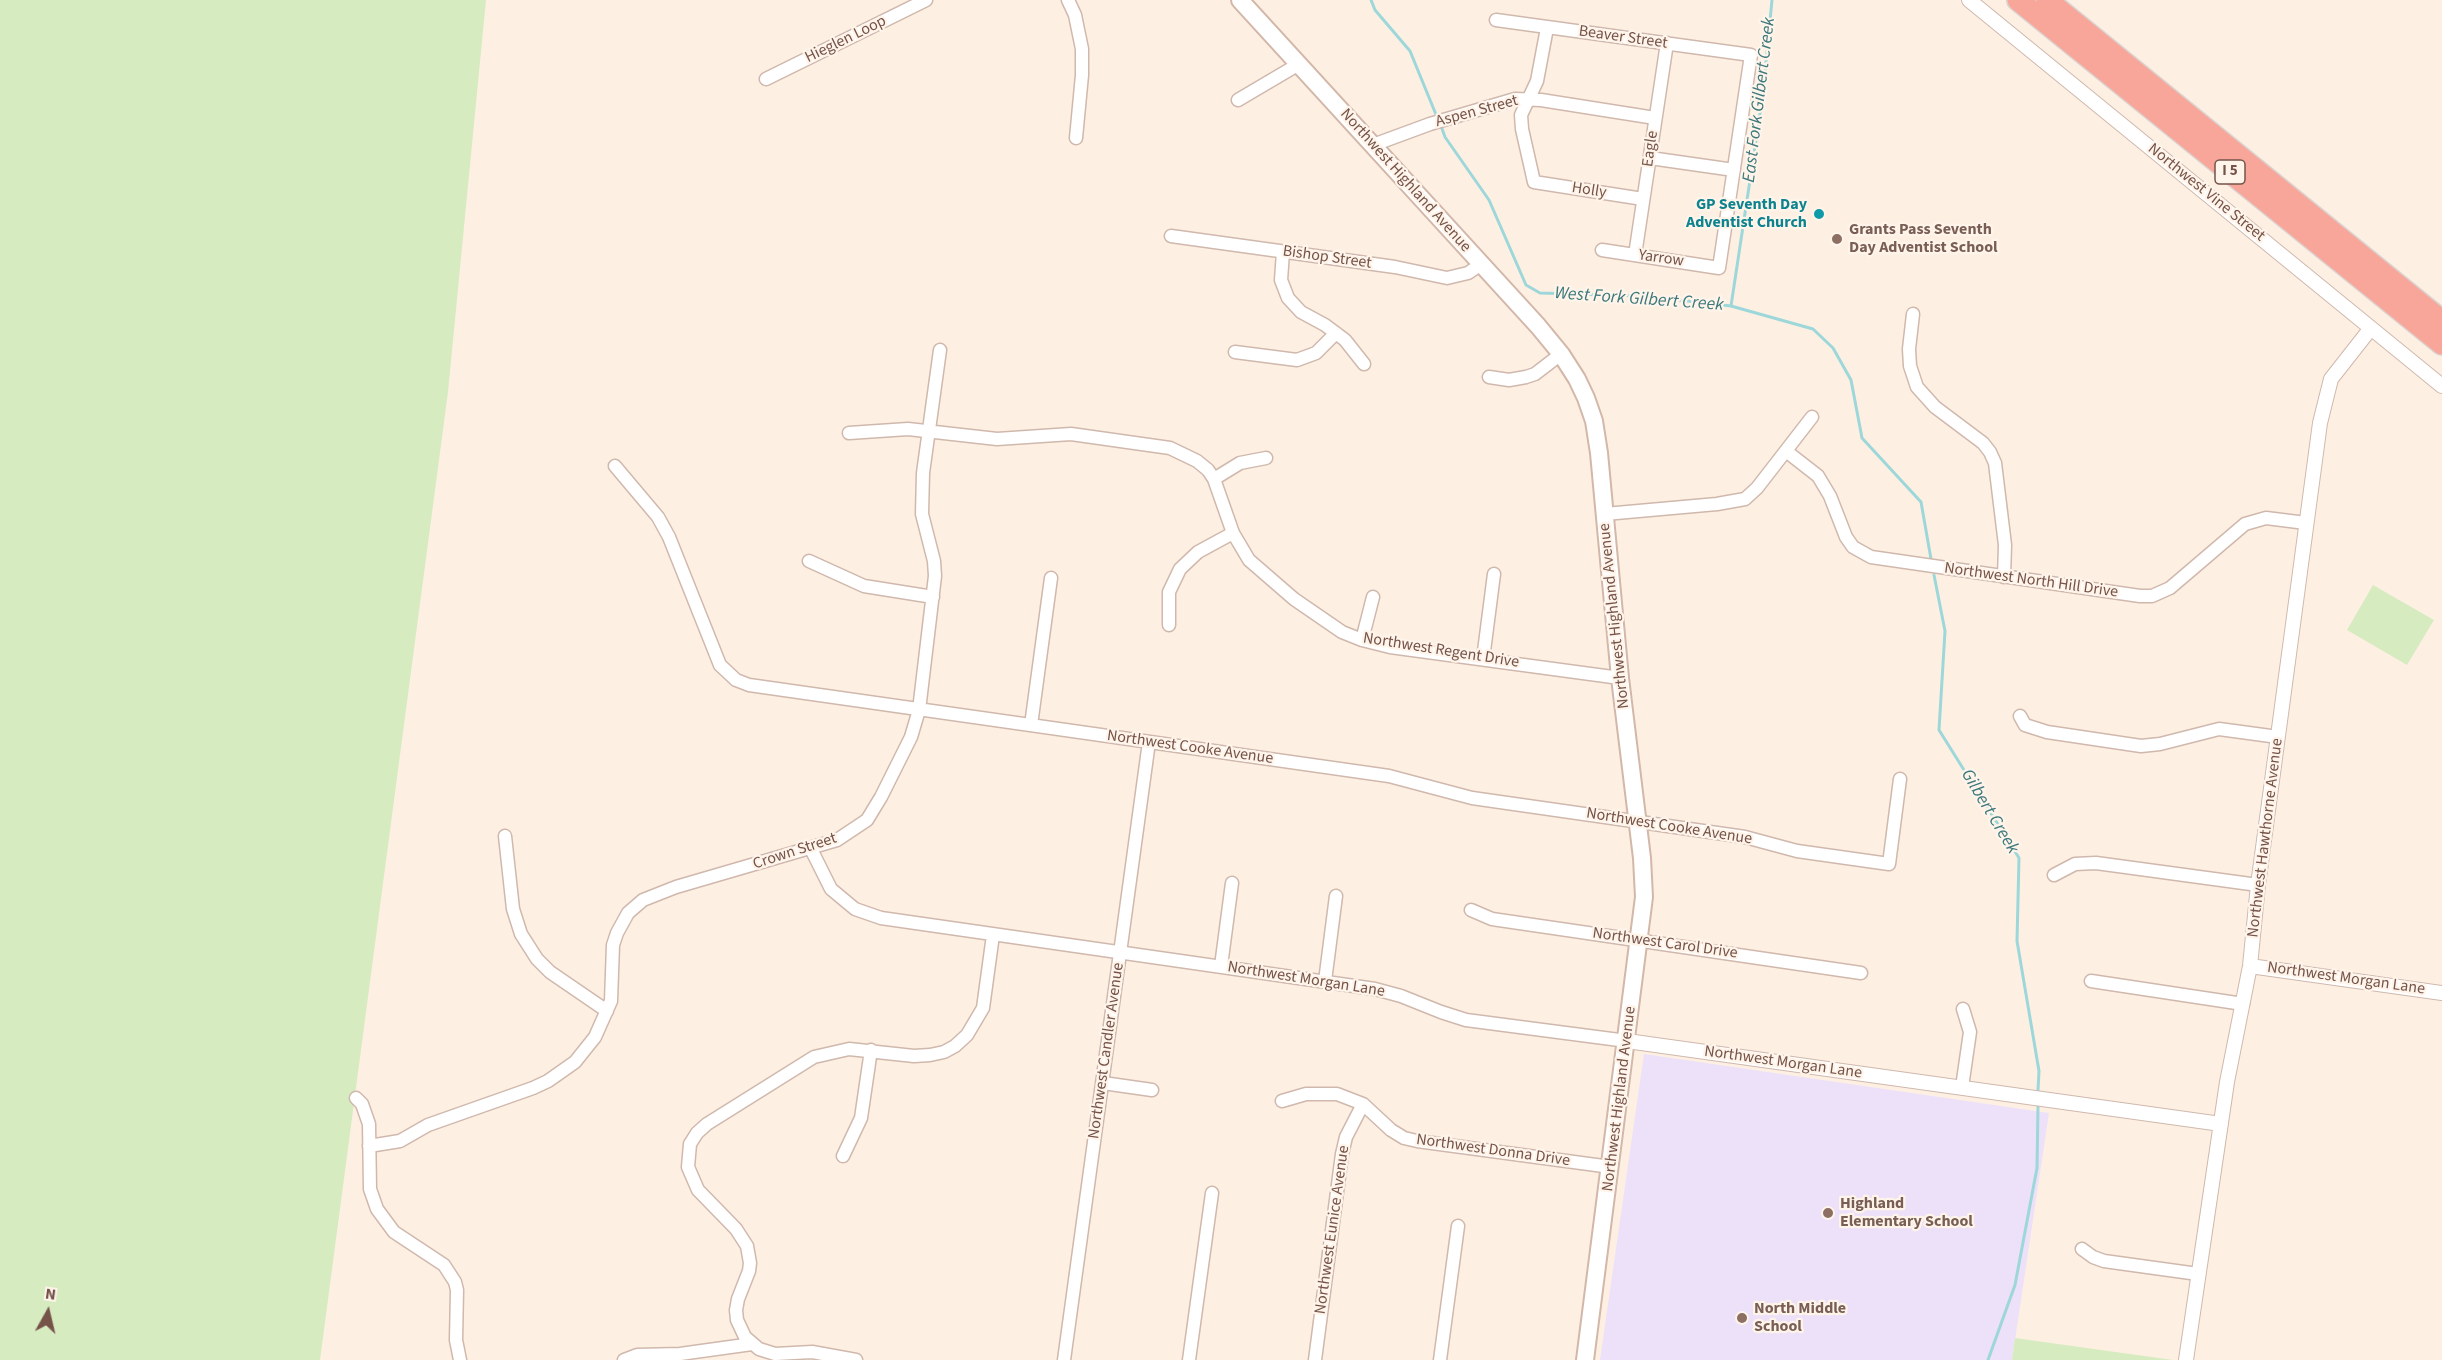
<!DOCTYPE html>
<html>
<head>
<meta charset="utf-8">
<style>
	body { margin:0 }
	#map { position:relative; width:2442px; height:1360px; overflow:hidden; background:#fdf0e3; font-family:"Source Sans 3",sans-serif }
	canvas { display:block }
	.north { position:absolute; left:18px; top:1282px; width:60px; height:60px; -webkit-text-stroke:4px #fff4ea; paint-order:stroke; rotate:8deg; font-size:16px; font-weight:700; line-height:24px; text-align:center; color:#755349 }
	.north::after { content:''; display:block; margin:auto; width:21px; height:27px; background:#755349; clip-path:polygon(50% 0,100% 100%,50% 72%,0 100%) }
</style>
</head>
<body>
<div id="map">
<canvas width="2442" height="1360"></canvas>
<div class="north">N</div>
</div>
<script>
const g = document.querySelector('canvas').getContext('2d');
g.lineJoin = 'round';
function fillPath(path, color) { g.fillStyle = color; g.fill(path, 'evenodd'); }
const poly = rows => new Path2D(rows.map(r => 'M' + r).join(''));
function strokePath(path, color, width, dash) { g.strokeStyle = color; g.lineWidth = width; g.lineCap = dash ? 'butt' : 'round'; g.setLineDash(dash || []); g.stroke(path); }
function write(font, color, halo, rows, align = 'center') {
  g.font = font + ' "Source Sans 3",sans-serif'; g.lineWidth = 4.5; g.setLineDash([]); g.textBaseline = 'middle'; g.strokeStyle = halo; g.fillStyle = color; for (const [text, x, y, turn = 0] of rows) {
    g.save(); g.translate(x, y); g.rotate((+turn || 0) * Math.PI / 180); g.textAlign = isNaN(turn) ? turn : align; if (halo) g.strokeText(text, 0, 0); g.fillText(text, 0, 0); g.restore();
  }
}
const education = poly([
	[1644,1054,2049,1113,2012,1360,1600,1360]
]);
const green = poly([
	[0,0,486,0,448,392,320,1360,0,1360],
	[2373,585,2434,620,2407,665,2347,630],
	[2015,1338,2173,1360,2012,1360]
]);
const stream = poly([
	[1371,0,1375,10,1410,51,1437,117],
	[1440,123,1445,137,1489,200,1526,285,1540,293,1644,296,1731,306,1813,329,1833,348,1851,380,1862,438,1921,502,1931,559],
	[1731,306,1763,94,1772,0],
	[1934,575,1945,631,1939,730,2019,858,2017,941,2039,1071,2038,1090],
	[1988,1360,2015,1285,2037,1168,2038,1106]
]);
const minor = poly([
	[1068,0,1075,15,1082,49,1082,75,1076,138],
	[1496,20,1751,55,1719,268,1602,250],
	[1547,28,1537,81,1521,115,1522,129,1534,182,1643,199],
	[766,79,926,0],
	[1238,100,1299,64],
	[1373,145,1430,124,1515,99,1541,100,1655,118],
	[1650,158,1734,170],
	[1171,236,1395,267,1447,278,1468,273,1480,265],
	[1283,252,1281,280,1288,298,1301,312,1325,325,1345,340,1364,364],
	[1635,255,1667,43],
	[1913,314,1909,349,1910,366,1917,387,1935,407,1983,443,1990,452,1995,463,2005,545,2004,577],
	[1235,352,1297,360,1316,353,1336,333],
	[1489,377,1509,380,1526,377,1535,374,1561,354],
	[849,433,908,429,997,439,1071,434,1170,448,1197,461,1208,470,1214,479,1233,533,1249,560,1294,599,1342,632,1362,640,1390,647,1620,678],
	[1786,451,1818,476,1830,496,1846,537,1853,547,1871,557,2140,596,2152,596,2170,588,2245,524,2266,518,2306,523],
	[615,466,658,517,669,537,720,665,736,680,749,685,1389,776,1472,798,1745,837,1797,851,1889,864,1900,779],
	[1214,479,1240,463,1266,458],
	[1605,514,1717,504,1745,499,1757,488,1812,417],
	[809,561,864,586,933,597],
	[1169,625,1169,592,1180,569,1198,552,1233,533],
	[1362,640,1373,597],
	[1483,659,1494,574],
	[2020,716,2025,725,2047,732,2141,746,2160,744,2219,729,2278,737],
	[1031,725,1051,578],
	[505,836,513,909,521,934,537,959,550,972,607,1011],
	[811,849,831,889,855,909,881,918,1375,989,1401,996,1441,1012,1466,1020,1627,1041],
	[2054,875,2075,864,2096,863,2258,885],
	[1471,910,1492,919,1861,973],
	[1221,966,1232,883],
	[1325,981,1336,896],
	[2091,981,2243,1004],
	[1103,1083,1152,1090],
	[1962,1087,1970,1032,1963,1009],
	[356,1098,362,1104,369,1124,370,1189,377,1209,394,1232,444,1265,455,1282,457,1290,456,1340,460,1360],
	[1282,1101,1306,1094,1337,1094,1363,1104,1391,1130,1404,1138,1417,1141,1611,1167],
	[369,1146,400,1141,428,1125,533,1088,548,1081,575,1062,595,1037,611,1001,613,945,617,933,628,913,643,900,676,887,837,840,867,820,881,797,911,737,919,710,935,576,934,561,922,514,923,473,940,350],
	[843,1156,861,1118,871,1050],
	[2082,1249,2093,1257,2104,1261,2198,1274],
	[624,1360,637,1355,680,1354,752,1344],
	[856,1360,812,1352,775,1354,759,1349,745,1337,737,1320,736,1310,738,1299,749,1271,750,1263,747,1246,736,1229,698,1190,688,1167,690,1144,697,1133,707,1124,814,1057,849,1049,914,1056,930,1055,944,1052,955,1046,967,1035,983,1008,993,935],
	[1064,1360,1149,742],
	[1189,1360,1212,1193],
	[1315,1360,1342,1154,1346,1137,1363,1104],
	[1440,1360,1458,1226]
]);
const tertiary = poly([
	[1969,0,2442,386],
	[2250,966,2442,993],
	[1627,1041,2221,1124],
	[2186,1360,2227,1082,2250,966,2258,885,2320,423,2331,379,2371,328]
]);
const secondary = poly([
	[1240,0,1538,326,1561,354,1577,379,1586,398,1594,421,1599,453,1620,678,1642,858,1644,897,1585,1360]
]);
const motorway = poly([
	[2018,0,2442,344],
	[2047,0,2442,321]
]);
const markers = [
	[1819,214,6,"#0f9aa8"],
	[1837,239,6,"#8d6e63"],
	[1828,1213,6,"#8d6e63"],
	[1742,1318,6,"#8d6e63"]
];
const shields = [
	[2230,172,30]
];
const shieldNames = [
	["I 5",2230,172]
];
const streetNames = [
	["Beaver Street",1623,38,8],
	["Hieglen Loop",846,40,-26],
	["Aspen Street",1477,112,-15],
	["Eagle",1651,149,-82],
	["Northwest Highland Avenue",1405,181,48],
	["Holly",1589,191,9],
	["Northwest Vine Street",2206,193,39],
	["Bishop Street",1327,258,8],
	["Yarrow",1661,259,8],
	["Northwest North Hill Drive",2031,581,8],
	["Northwest Highland Avenue",1615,616,-96],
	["Northwest Regent Drive",1441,651,9],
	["Northwest Cooke Avenue",1190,748,8],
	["Northwest Cooke Avenue",1669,827,9],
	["Northwest Hawthorne Avenue",2266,838,-83],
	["Crown Street",795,852,-18],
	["Northwest Carol Drive",1665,944,8],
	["Northwest Morgan Lane",2346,979,8],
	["Northwest Morgan Lane",1306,980,9],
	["Northwest Candler Avenue",1107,1051,-82],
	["Northwest Morgan Lane",1783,1063,8],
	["Northwest Highland Avenue",1620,1099,-83],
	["Northwest Donna Drive",1493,1151,8],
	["Northwest Eunice Avenue",1333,1230,-82]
];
const cultureNames = [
	["GP Seventh Day",1807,205],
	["Adventist Church",1807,223]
];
const educationNames = [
	["Grants Pass Seventh",1849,230],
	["Day Adventist School",1849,248],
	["Highland",1840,1204],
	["Elementary School",1840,1222],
	["North Middle",1754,1309],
	["School",1754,1327]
];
const waterNames = [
	["East Fork Gilbert Creek",1760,100,-83],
	["West Fork Gilbert Creek",1639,300,4],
	["Gilbert Creek",1989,812,59]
];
fillPath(education, '#ede0f9');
fillPath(green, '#d7ebc1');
strokePath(stream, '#9dd7d9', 3);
strokePath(minor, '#d0b8ad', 15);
strokePath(tertiary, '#d0b8ad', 16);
strokePath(secondary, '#d3b7a9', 20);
strokePath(motorway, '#dbd2d0', 24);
strokePath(minor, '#fff', 12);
strokePath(tertiary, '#fff', 14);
strokePath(secondary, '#fff', 16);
strokePath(motorway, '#f8a699', 21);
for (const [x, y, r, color] of markers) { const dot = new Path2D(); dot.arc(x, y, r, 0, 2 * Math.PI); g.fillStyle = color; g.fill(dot); strokePath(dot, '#fff4ea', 2); }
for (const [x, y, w] of shields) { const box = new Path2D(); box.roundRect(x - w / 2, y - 12, w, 24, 4.5); g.fillStyle = '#fff4ea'; g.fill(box); strokePath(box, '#755349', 1.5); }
write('bold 15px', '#755349', null, shieldNames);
write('16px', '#755349', '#fff4ea', streetNames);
write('bold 16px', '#0d838f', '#fff4ea', cultureNames, 'right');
write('bold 16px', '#785e54', '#fff4ea', educationNames, 'left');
write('italic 18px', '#3c787c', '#fff4ea', waterNames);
</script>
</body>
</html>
